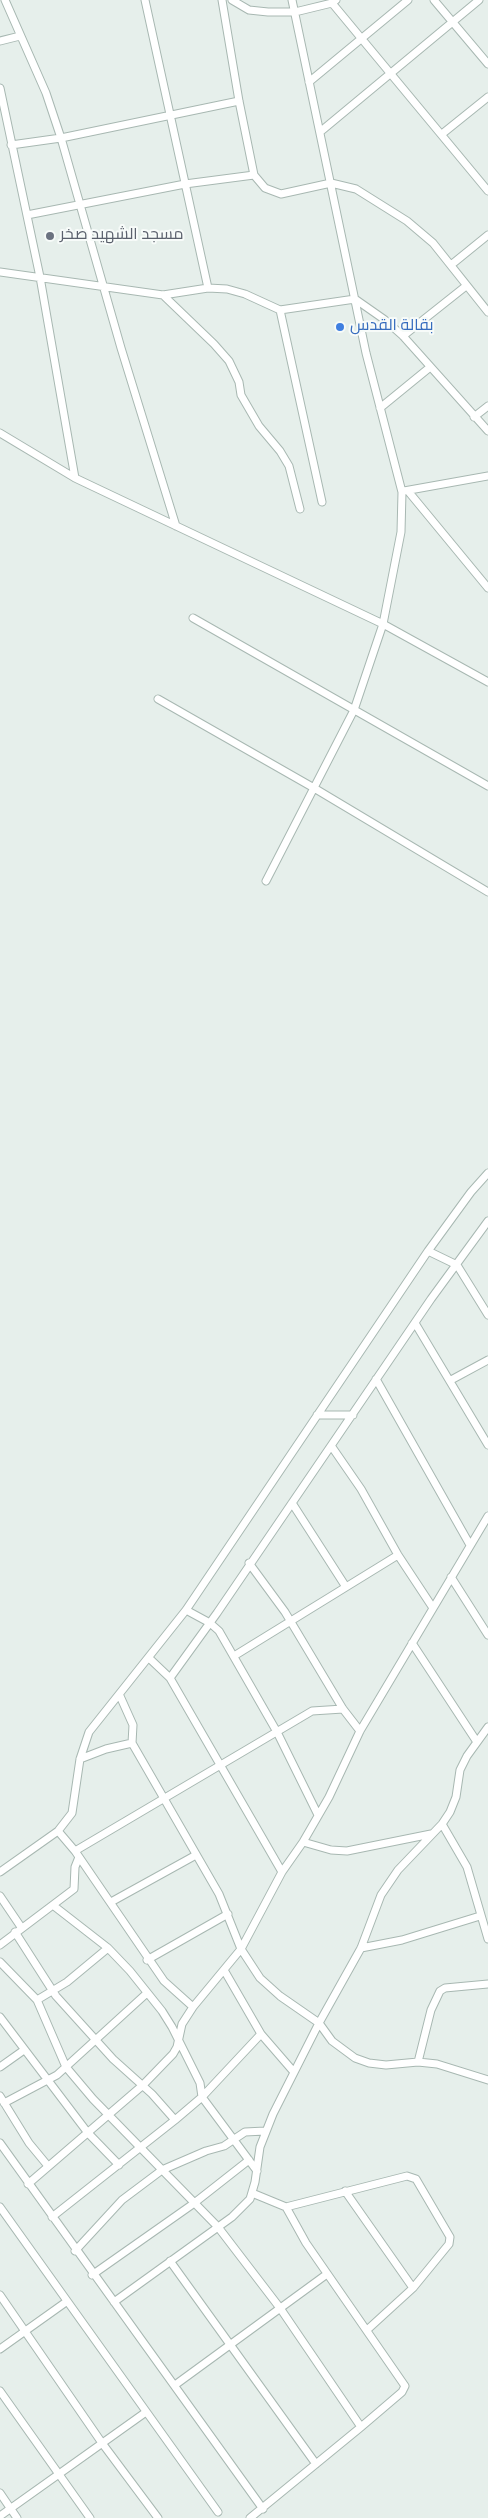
<!DOCTYPE html>
<html>
<head>
<meta charset="utf-8">
<style>
	body { margin:0 }
	canvas { display:block; background:#e6efeb }
</style>
</head>
<body>
<canvas width="488" height="2518"></canvas>
<script>
const g = document.querySelector('canvas').getContext('2d');
g.lineJoin = 'round';
const poly = rows => new Path2D(rows.map(r => 'M' + r).join(''));
function strokePath(path, color, width, dash) { g.strokeStyle = color; g.lineWidth = width; g.lineCap = dash ? 'butt' : 'round'; g.setLineDash(dash || []); g.stroke(path); }
function write(font, color, halo, rows, align = 'center') {
  g.font = font + ' Overpass,Cairo,sans-serif'; g.lineWidth = 4; g.setLineDash([]); g.textBaseline = 'middle'; g.strokeStyle = halo; g.fillStyle = color; for (const [text, x, y, turn = 0] of rows) {
    g.save(); g.translate(x, y); g.rotate((+turn || 0) * Math.PI / 180); g.textAlign = isNaN(turn) ? turn : align; if (halo) g.strokeText(text, 0, 0); g.fillText(text, 0, 0); g.restore();
  }
}
const minor = poly([
	[5,0,46,93,61,138,121,348,176,526],
	[145,0,208,288],
	[222,0,239,101,254,175],
	[232,0,249,10,268,12,295,12,332,3,336,0],
	[434,0,488,64],
	[332,3,488,191],
	[0,41,20,36],
	[309,82,408,0],
	[0,88,40,277,75,478],
	[320,132,479,0],
	[442,134,488,97],
	[11,145,61,138,239,101],
	[27,215,185,184,254,175,265,188,281,194,331,183,356,189,407,221,433,243,488,312],
	[451,265,488,235],
	[0,272,163,295,208,288,227,289,245,294,280,310,355,299,385,320,403,336,488,431],
	[163,295,214,344,229,361,239,382,241,395,259,426,280,451,289,466,300,509],
	[280,310,322,502],
	[403,336,466,286],
	[380,408,429,368],
	[474,417,488,406],
	[0,433,75,478,383,624,488,682],
	[404,491,488,476],
	[408,491,488,588],
	[193,618,488,786],
	[158,699,314,788,488,892],
	[266,881,354,710,383,624,401,532,402,492,366,353,292,0],
	[428,1251,457,1265,488,1315],
	[415,1323,488,1445],
	[376,1379,470,1545],
	[451,1380,488,1360],
	[317,1415,353,1415],
	[332,1447,361,1489,398,1555,433,1608],
	[292,1503,346,1587],
	[249,1563,285,1612,343,1709,360,1731],
	[451,1577,488,1635],
	[186,1610,210,1623,219,1631,277,1732,318,1815],
	[412,1643,477,1742],
	[234,1656,398,1555],
	[149,1658,170,1678,282,1872],
	[170,1678,217,1613,431,1299,488,1221],
	[120,1696,133,1725,132,1743,219,1894,241,1949,260,1978,280,1996,319,2023,332,2041,355,2058,369,2063,386,2065,418,2062,437,2064,488,2080],
	[80,1759,106,1749,132,1743],
	[442,1824,467,1867,488,1939],
	[58,1831,75,1851,164,1981,193,2007],
	[303,1842,331,1850,347,1851,431,1834],
	[75,1851,312,1711,343,1709],
	[0,1872,58,1831,72,1813,80,1759,89,1732,186,1610,428,1251,471,1192,488,1173],
	[0,1896,21,1927],
	[111,1902,196,1855],
	[54,1906,108,1948,130,1971,162,2011,172,2027,200,2083,202,2097,257,2171],
	[15,1932,56,1996,113,2059,152,2094,175,2120],
	[0,1945,74,1889,75,1867,79,1857],
	[361,1948,402,1940,480,1916],
	[147,1960,228,1914],
	[0,1962,37,2000,66,2067,93,2099,218,2227,280,2308,361,2427],
	[224,1970,261,2034,293,2071],
	[37,2000,67,1982,108,1948],
	[0,2017,88,2133,119,2165],
	[418,2062,431,2010,440,1991,445,1988,488,1984],
	[0,2067,24,2050],
	[0,2096,29,2143,48,2166],
	[4,2103,57,2075,147,1993],
	[0,2143,263,2509],
	[28,2184,143,2085,173,2054,177,2047,182,2024,193,2007,241,1949,282,1872,303,1842,329,1797,360,1731,488,1516],
	[345,2191,413,2288],
	[0,2207,218,2512],
	[286,2207,407,2176,416,2179,450,2237,449,2244,413,2288,367,2330],
	[52,2217,175,2120,202,2097,261,2034],
	[75,2251,122,2200,162,2170,206,2151,224,2146,245,2132,265,2131],
	[170,2261,316,2464],
	[92,2275,193,2204,249,2160],
	[0,2295,102,2443,158,2518],
	[114,2302,232,2217,250,2199,255,2182,260,2147,273,2114,319,2023,361,1948,381,1895,398,1870,442,1824,450,1812,456,1797,460,1770,467,1756,488,1727],
	[0,2349,66,2302],
	[175,2385,327,2274],
	[0,2391,90,2518],
	[0,2493,17,2518],
	[0,2516,146,2412],
	[250,2518,361,2427,402,2392,405,2386,306,2243,286,2207,252,2193]
]);
const markers = [
	[50,236,5,"#6b7280"],
	[340,327,5,"#3f7fe0"]
];
const worshipNames = [
	["مسجد الشهيد صخر",60,236]
];
const shopNames = [
	["بقالة القدس",350,327]
];
strokePath(minor, '#a8b8b2', 9);
strokePath(minor, '#fff', 7);
for (const [x, y, r, color] of markers) { const dot = new Path2D(); dot.arc(x, y, r, 0, 2 * Math.PI); g.fillStyle = color; g.fill(dot); strokePath(dot, '#f7fbf9', 2); }
write('16px', '#5b616d', '#f7fbf9', worshipNames, 'left');
write('16px', '#366cbe', '#f7fbf9', shopNames, 'left');
</script>
</body>
</html>
